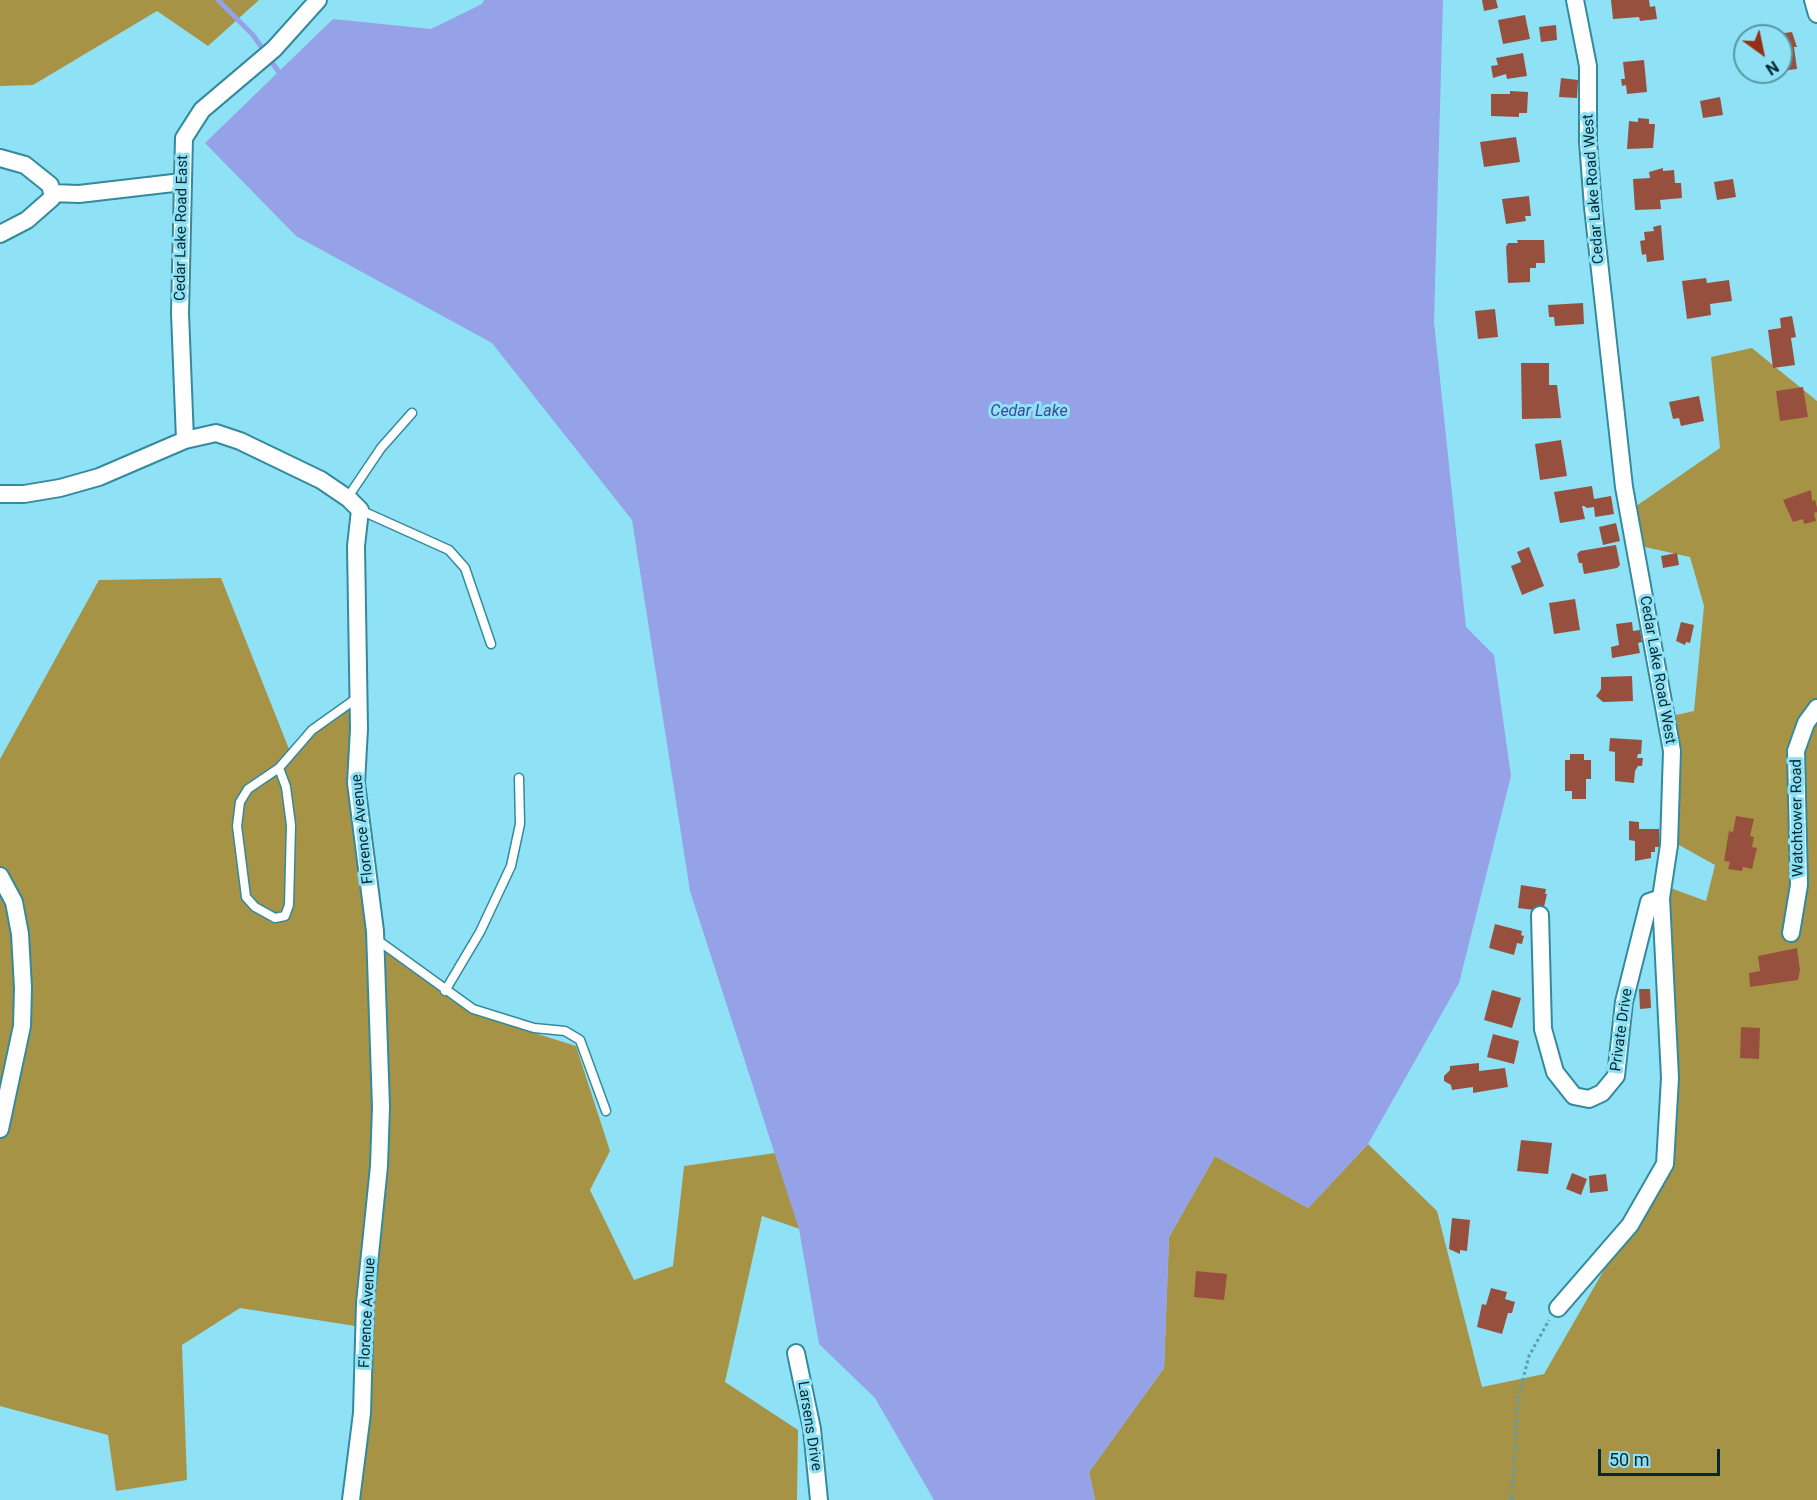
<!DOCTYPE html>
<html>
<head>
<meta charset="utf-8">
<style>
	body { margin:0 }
	#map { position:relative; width:1817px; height:1500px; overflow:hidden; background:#8fe2f6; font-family:Roboto,sans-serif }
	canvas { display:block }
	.north { position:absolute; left:1733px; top:24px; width:60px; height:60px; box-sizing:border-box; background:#8fe2f6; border:2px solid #5797a6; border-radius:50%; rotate:147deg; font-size:16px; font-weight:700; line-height:24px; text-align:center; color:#02272f }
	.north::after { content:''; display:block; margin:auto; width:21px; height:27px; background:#972f14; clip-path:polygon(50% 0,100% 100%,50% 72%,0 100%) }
	.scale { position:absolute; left:1598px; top:1449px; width:122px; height:27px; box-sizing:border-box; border:3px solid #02272f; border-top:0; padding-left:8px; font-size:18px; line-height:21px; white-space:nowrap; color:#02272f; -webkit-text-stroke:4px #8fe2f6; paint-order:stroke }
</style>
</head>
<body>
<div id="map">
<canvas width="1817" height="1500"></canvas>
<div class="north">N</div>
<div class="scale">50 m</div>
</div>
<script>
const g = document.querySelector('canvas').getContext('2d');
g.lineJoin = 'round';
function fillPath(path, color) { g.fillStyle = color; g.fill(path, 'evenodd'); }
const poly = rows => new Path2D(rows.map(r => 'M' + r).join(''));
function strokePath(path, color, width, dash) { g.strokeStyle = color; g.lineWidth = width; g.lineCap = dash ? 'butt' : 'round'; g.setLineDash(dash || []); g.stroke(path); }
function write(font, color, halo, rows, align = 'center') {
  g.font = font + ' Roboto,sans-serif'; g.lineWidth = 6; g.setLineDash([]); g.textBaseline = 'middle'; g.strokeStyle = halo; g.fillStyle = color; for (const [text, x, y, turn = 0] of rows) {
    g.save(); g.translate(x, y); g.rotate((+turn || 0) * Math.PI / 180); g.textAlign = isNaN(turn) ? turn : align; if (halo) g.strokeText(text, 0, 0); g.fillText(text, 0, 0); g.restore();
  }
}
const forest = poly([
	[0,0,259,0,208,46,157,11,33,85,0,86],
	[1752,348,1817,401,1817,1500,1095,1500,1089,1472,1164,1368,1169,1237,1215,1156,1308,1208,1368,1144,1437,1211,1482,1387,1544,1374,1665,1164,1665,886,1706,901,1715,865,1670,840,1667,717,1694,711,1704,606,1690,557,1636,545,1629,511,1720,448,1711,357],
	[221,578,289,749,355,697,376,939,477,1015,576,1046,610,1151,590,1190,634,1280,673,1266,684,1166,775,1153,800,1229,762,1216,725,1382,798,1430,797,1500,354,1500,368,1328,240,1308,182,1345,187,1480,116,1491,108,1435,0,1406,0,759,99,580]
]);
const water = poly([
	[484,0,1443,0,1434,322,1466,627,1494,655,1511,776,1459,983,1368,1144,1308,1208,1215,1156,1169,1237,1164,1368,1089,1472,1095,1500,934,1500,875,1398,819,1344,799,1229,690,891,632,520,492,343,296,236,205,143,333,19,431,29,482,4]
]);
const stream = poly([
	[218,0,253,35,278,71]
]);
const building = poly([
	[1482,0,1496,0,1498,8,1484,11],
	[1611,0,1649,0,1650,7,1655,6,1657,19,1640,21,1639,17,1613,19],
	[1525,15,1530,39,1503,44,1498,20],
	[1556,25,1557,40,1541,42,1539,27],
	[1792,32,1797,47,1794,47,1797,69,1781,71,1781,36,1770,35],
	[1523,53,1527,76,1507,79,1506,74,1493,78,1491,66,1498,65,1496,58],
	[1644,60,1647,92,1627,94,1626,85,1622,86,1621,79,1625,79,1623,62],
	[1561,78,1578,80,1577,98,1559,97],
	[1510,91,1528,92,1527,113,1519,113,1519,117,1491,116,1491,94,1510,94],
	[1720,97,1723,115,1703,118,1700,101],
	[1638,118,1649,119,1649,124,1655,124,1653,148,1627,149,1629,121,1638,122],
	[1516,137,1520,162,1484,167,1480,142],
	[1663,168,1663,171,1674,170,1675,183,1681,183,1682,198,1660,200,1661,209,1635,210,1633,179,1650,178,1649,172],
	[1733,179,1736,197,1717,200,1714,182],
	[1529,196,1531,216,1525,216,1526,221,1506,224,1502,199],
	[1661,225,1664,260,1647,262,1646,254,1642,255,1640,241,1645,240,1644,232,1654,231,1653,227],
	[1517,240,1544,240,1545,263,1536,263,1536,268,1530,268,1530,282,1508,283,1506,247,1508,243,1518,243],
	[1706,278,1707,283,1729,280,1732,301,1710,304,1711,315,1687,319,1682,281],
	[1583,303,1584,324,1555,326,1554,317,1549,317,1548,305],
	[1495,309,1498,337,1478,339,1475,311],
	[1792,316,1796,337,1791,338,1795,365,1773,368,1768,330,1781,328,1780,318],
	[1521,363,1549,363,1549,385,1557,385,1561,418,1522,419],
	[1803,387,1808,417,1780,421,1776,391],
	[1699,396,1704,421,1681,426,1679,418,1673,419,1669,402],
	[1561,440,1567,476,1540,480,1535,444],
	[1592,486,1594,499,1611,496,1614,514,1595,517,1594,507,1587,508,1584,506,1582,506,1585,519,1560,523,1554,492],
	[1811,490,1812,501,1815,500,1817,508,1817,512,1814,513,1816,521,1804,524,1803,519,1793,522,1783,500],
	[1616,523,1620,541,1603,545,1599,527],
	[1616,545,1620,565,1617,568,1584,574,1582,563,1579,563,1577,554,1580,551],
	[1529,547,1544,586,1522,595,1511,566,1521,562,1517,552],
	[1677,553,1679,565,1663,568,1661,556],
	[1575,599,1580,630,1554,634,1549,603],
	[1632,622,1633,631,1640,630,1642,642,1638,643,1640,653,1612,658,1611,647,1619,645,1616,624],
	[1681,622,1694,625,1690,643,1686,642,1685,645,1676,641],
	[1632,676,1633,701,1603,702,1596,696,1601,689,1601,677],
	[1610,738,1642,740,1641,754,1638,754,1637,758,1643,758,1642,766,1638,766,1635,771,1634,783,1615,781,1615,752,1609,751],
	[1570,754,1584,754,1584,760,1591,760,1591,779,1586,779,1586,799,1572,799,1572,791,1565,791,1565,760,1570,760],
	[1736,816,1754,819,1750,836,1754,837,1752,847,1757,848,1752,869,1743,867,1742,871,1728,869,1730,862,1724,861,1729,831,1733,832],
	[1629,821,1639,822,1639,829,1659,829,1659,847,1655,847,1655,852,1651,852,1651,858,1635,861,1635,841,1629,840],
	[1521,885,1546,889,1545,894,1547,894,1543,911,1518,908],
	[1495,924,1522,931,1521,935,1524,936,1522,944,1517,943,1514,955,1489,948],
	[1797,948,1800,970,1798,980,1750,987,1749,973,1760,971,1758,956],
	[1639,989,1650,989,1651,1008,1640,1009],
	[1492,990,1521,998,1512,1028,1484,1020],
	[1741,1027,1760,1028,1759,1059,1740,1058],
	[1493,1034,1519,1041,1514,1064,1487,1057],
	[1479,1063,1479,1071,1505,1068,1508,1087,1473,1093,1473,1087,1452,1090,1451,1085,1444,1081,1444,1076,1450,1070,1450,1066],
	[1521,1140,1552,1143,1548,1174,1517,1171],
	[1572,1173,1587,1179,1581,1195,1566,1189],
	[1606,1174,1608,1191,1590,1193,1589,1176],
	[1452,1218,1470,1220,1467,1251,1460,1250,1460,1254,1449,1249],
	[1196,1271,1227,1274,1224,1300,1194,1297],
	[1491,1288,1507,1292,1505,1299,1515,1302,1512,1313,1508,1313,1502,1334,1477,1327,1482,1304,1486,1305]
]);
const path = poly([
	[1512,1500,1518,1398,1529,1356,1549,1320]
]);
const lane = poly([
	[348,497,381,448,412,413],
	[360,510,449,550,465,568,491,644],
	[279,768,286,787,291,825,289,905,285,916,275,918,255,907,246,897,237,826,240,802,248,789,279,768,312,730,357,698],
	[376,939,473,1009,534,1028,565,1031,580,1040,606,1111],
	[445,991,480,932,511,866,520,824,519,778]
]);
const street = poly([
	[1813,0,1817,14],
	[0,158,25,165,50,185,52,193,52,198,27,220,0,234],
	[52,193,79,194,182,182],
	[185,440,180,313,184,138,202,110,274,49,318,0],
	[0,494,24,494,60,488,99,477,185,440,216,433,240,441,321,480,349,499,360,510,356,546,359,729,356,783,375,931,381,1107,379,1166,365,1303,362,1413,351,1500],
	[0,876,14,902,20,934,23,988,22,1026,0,1129],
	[1540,915,1543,1029,1555,1072,1574,1096,1589,1099,1602,1093,1616,1076,1624,1002,1649,902,1661,898],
	[1791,933,1799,885,1796,751,1806,723,1817,708],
	[1558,1308,1630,1225,1665,1164,1670,1078,1661,898,1669,845,1672,751,1624,487,1593,207,1588,142,1588,66,1575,0],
	[796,1353,812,1429,819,1500]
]);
const streetNames = [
	["Cedar Lake Road West",1594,189,-94],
	["Cedar Lake Road East",182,228,-89],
	["Cedar Lake Road West",1657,670,80],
	["Watchtower Road",1798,818,-91],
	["Florence Avenue",363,829,-96],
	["Private Drive",1622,1030,-82],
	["Florence Avenue",368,1313,-87],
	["Larsens Drive",809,1426,81]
];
const waterNames = [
	["Cedar Lake",1029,412]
];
fillPath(forest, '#a79346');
fillPath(water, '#95a2e7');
strokePath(stream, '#95a2e7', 5);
fillPath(building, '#98503e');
strokePath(lane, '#348a9d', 11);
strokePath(street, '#348a9d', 20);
strokePath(path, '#5c9eae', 3, [3, 3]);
strokePath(lane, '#fff', 8);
strokePath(street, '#fff', 16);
write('15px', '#02272f', '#8fe2f6', streetNames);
write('italic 16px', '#3e4798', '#8fe2f6', waterNames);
</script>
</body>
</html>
